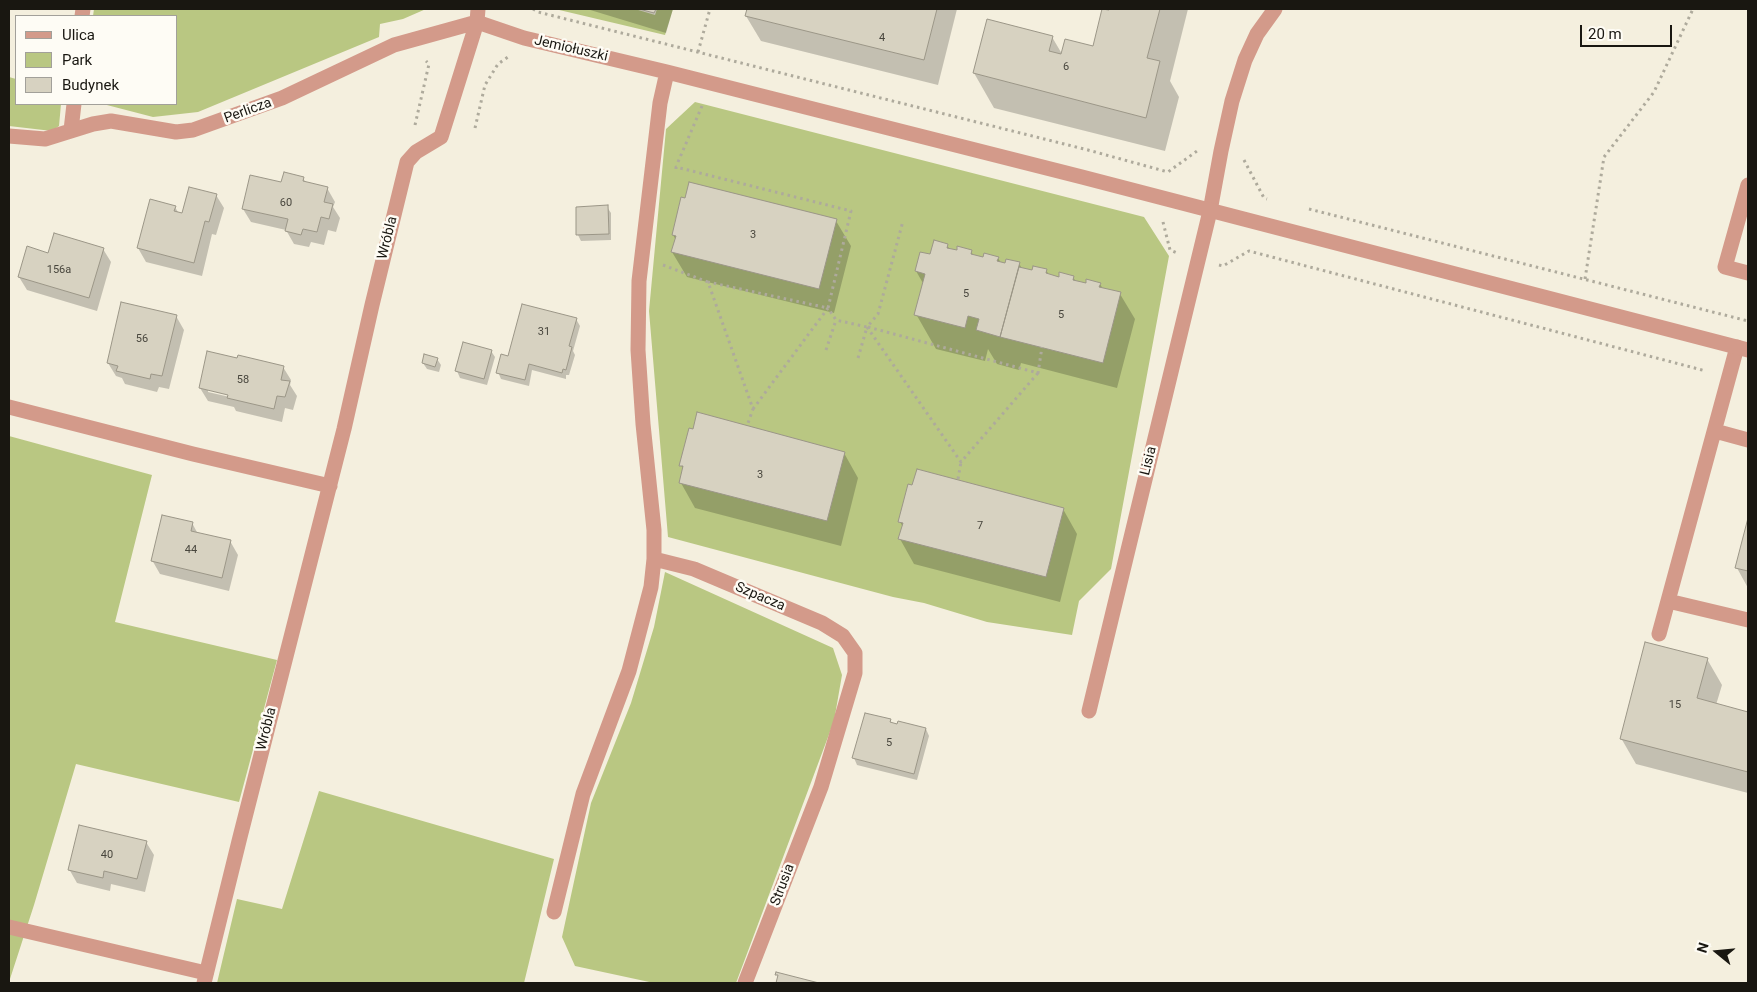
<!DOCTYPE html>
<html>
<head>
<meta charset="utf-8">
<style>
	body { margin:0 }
	#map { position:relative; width:1757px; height:992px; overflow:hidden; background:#f4efde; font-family:Roboto,sans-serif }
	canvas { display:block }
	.frame { position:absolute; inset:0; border:10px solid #191711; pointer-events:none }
	.legend { position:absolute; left:15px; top:15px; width:162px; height:90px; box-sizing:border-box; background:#fefcf5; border:1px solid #a2a09a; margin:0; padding:6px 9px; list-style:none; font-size:15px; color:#191711 }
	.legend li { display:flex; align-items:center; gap:10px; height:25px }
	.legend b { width:25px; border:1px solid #a2a09a }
	.north { position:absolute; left:1692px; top:927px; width:50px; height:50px; -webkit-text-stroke:4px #fefcf5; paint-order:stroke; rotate:287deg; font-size:14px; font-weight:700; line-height:20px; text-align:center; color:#191711 }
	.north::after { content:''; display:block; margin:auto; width:18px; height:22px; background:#191711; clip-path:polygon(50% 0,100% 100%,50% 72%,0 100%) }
	.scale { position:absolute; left:1580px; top:25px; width:92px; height:22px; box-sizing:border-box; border:2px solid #191711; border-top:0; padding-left:6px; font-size:15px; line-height:18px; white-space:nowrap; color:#191711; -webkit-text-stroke:4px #fefcf5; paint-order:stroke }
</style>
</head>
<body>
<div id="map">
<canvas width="1757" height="992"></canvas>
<div class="frame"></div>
<ul class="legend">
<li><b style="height:6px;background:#d39a8a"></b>Ulica</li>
<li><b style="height:14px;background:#b9c782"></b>Park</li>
<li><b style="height:14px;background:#d7d2c1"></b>Budynek</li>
</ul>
<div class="north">N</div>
<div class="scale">20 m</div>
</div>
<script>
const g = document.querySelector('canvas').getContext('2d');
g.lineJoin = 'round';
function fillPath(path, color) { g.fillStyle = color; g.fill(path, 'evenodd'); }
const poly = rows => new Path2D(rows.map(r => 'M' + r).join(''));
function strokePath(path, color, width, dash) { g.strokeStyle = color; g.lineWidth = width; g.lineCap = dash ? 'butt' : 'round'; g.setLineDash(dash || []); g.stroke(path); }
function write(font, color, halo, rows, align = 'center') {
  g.font = font + ' Roboto,sans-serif'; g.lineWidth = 5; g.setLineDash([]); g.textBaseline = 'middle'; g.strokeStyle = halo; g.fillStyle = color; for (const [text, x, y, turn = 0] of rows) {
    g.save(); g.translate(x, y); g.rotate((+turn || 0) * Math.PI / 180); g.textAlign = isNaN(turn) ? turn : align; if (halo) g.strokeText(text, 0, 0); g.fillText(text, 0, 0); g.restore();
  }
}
const green = poly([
	[94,9,426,9,403,19,380,24,379,37,198,112,153,117,103,104,176,104,176,16,93,16],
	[555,9,635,9,655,15,657,9,673,9,665,35],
	[9,77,16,79,16,104,61,104,59,126,52,131,9,126],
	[695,102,1144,217,1169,256,1111,569,1079,601,1072,635,987,622,924,603,893,597,668,537,649,311,666,129],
	[9,436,152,475,115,622,277,660,239,802,76,764,34,905,9,982],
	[665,572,833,648,842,675,834,721,736,983,654,983,575,966,562,937,591,803,631,703,654,627],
	[319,791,554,859,524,983,217,983,237,899,282,909]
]);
const shadow = poly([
	[587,9,673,9,666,33],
	[748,9,957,9,938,85,761,41,746,16],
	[1111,9,1188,9,1170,81,1179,97,1165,151,994,108,974,73,1052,37,1062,54,1094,47],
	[303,178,306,183,327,188,335,202,333,207,340,218,336,232,328,230,324,245,311,242,309,247,294,244,286,230,251,222,243,209,282,184],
	[216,195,224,208,216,235,212,234,202,276,146,262,138,248,175,207,179,214,183,215],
	[607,207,611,213,611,240,581,241,578,235],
	[836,221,851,246,834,313,687,277,672,252,676,240,673,235],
	[947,245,950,250,971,251,973,255,984,259,998,258,1001,263,1019,263,1022,269,1033,271,1046,270,1049,275,1060,278,1073,277,1076,282,1100,284,1103,289,1120,294,1135,319,1117,388,1021,363,1019,370,997,364,988,349,985,361,936,349,916,314,924,285,916,271,931,256],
	[103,249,111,262,97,311,27,290,19,277,49,254],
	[176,316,184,330,169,389,159,387,157,392,125,384,122,378,116,376,108,363],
	[576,319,580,326,573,351,575,355,569,375,566,375,566,379,532,370,529,386,501,379,498,372,509,357],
	[491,351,495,357,487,385,460,378,457,371],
	[238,359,283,367,291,380,290,385,297,396,293,410,285,408,282,422,236,411,234,407,208,401,200,388],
	[208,389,235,395,234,398,208,392],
	[437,359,441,365,439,372,427,369,423,363],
	[844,453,858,478,841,546,695,508,681,483,684,471,681,465],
	[1063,509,1077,534,1060,602,914,564,900,539,903,527,900,522],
	[192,523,198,534,230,541,238,555,229,591,160,574,152,560],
	[1748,523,1748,588,1737,568],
	[1707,659,1722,685,1716,705,1748,713,1748,793,1636,764,1621,738],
	[890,720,892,724,926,729,929,736,917,780,857,765,854,758],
	[146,842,154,855,145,892,111,884,110,891,77,883,69,869]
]);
const building = poly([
	[639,9,656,9,654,13,639,9],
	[747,9,937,9,924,60,745,16,747,9],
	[1102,9,1109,10,1109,9,1160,9,1147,58,1160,61,1146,118,973,73,987,19,1053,36,1049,51,1061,54,1065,39,1093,46,1102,9],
	[284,172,304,177,303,181,328,187,324,202,333,204,329,219,321,217,317,232,303,229,301,235,285,231,288,219,242,209,250,175,281,182,284,172],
	[689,182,837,219,819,289,671,252,676,236,672,235,681,197,685,198,689,182],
	[189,187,217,194,209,222,205,221,194,263,137,248,150,199,176,206,174,211,182,213,189,187],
	[608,205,609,234,576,235,576,207,608,205],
	[54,233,104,248,89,298,18,277,27,246,48,253,54,233],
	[934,240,948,244,947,248,957,250,957,246,972,250,971,254,983,257,984,253,999,257,997,261,1005,263,1006,259,1020,262,1000,337,976,330,979,319,968,316,965,328,914,315,925,274,915,271,920,252,930,254,934,240],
	[1033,266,1047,269,1046,273,1059,277,1059,272,1074,276,1073,280,1086,283,1086,279,1101,283,1099,287,1121,292,1103,363,1000,337,1019,267,1032,270,1033,266],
	[121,302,177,315,162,376,151,374,150,379,116,371,118,366,107,363,121,302],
	[522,304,577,318,569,346,572,347,566,370,563,369,562,373,529,364,525,380,496,373,501,354,508,356,522,304],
	[463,342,492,350,484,379,455,371,463,342],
	[207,351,237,358,238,355,284,366,281,380,290,381,285,397,277,396,274,409,227,398,228,395,199,388,207,351],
	[424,354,438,358,435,367,422,363,424,354],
	[697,412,845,452,827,521,679,483,683,466,679,466,689,428,693,429,697,412],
	[917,469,1064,508,1046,577,898,539,903,523,898,522,908,484,912,485,917,469],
	[162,515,193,522,191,531,231,540,222,578,151,561,162,515],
	[1748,518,1748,571,1735,568,1748,518],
	[1645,642,1708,658,1697,698,1748,712,1748,772,1620,739,1645,642],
	[865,713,891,719,890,722,897,724,898,721,926,728,914,774,852,758,865,713],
	[79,825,147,841,137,879,104,871,103,878,68,870,79,825],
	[776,972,819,983,776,983,778,975,775,975,776,972]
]);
const path = poly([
	[533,9,538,12,1088,150,1168,172,1197,151],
	[698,52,710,9],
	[415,125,429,64,426,61],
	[475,128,485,85,498,64,508,57],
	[1244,160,1264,198,1267,199],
	[678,162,702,106],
	[676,169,676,167,851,211,828,308,708,282],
	[1309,209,1748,321],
	[1163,222,1170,250,1177,253],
	[663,265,708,282,753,409,747,426],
	[1219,265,1223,266,1249,251,1706,371],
	[1585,279,1604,157,1654,92,1693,9],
	[867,327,961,462,1038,373],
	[868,327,1038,373,1042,347],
	[826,350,836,320],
	[858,358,867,327],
	[753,409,828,308,836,320,867,327,878,314,903,221],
	[958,479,961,462]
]);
const lane = poly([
	[1748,185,1725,267,1748,273],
	[1210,211,1221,151,1232,101,1245,60,1257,34,1275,9],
	[1715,431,1748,440],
	[1668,601,1748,620],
	[1659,634,1737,347],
	[9,927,206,973]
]);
const street = poly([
	[82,16,83,9],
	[477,22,524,38,667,72,1082,177,1748,350],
	[71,130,74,104],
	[9,136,45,139,93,124,111,121,176,132,193,130,282,98,394,45,477,22],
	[9,407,193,454,330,486],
	[654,559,694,569,822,623,843,636,855,653,855,673,821,787,745,983],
	[1089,711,1210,211],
	[554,912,583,794,629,671,651,587,654,559,654,530,643,424,638,350,639,281,660,103,667,72],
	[204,983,240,837,344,429,372,305,407,162,416,152,441,137,477,22,478,9]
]);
const numberNames = [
	["4",882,38],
	["6",1066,67],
	["60",286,203],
	["3",753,235],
	["156a",59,270],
	["5",966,294],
	["5",1061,315],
	["31",544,332],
	["56",142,339],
	["58",243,380],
	["3",760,475],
	["7",980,526],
	["44",191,550],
	["15",1675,705],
	["5",889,743],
	["40",107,855]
];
const streetNames = [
	["Jemiołuszki",571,49,13],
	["Perlicza",248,111,-20],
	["Wróbla",388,238,-76],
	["Lisia",1149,461,-76],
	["Szpacza",760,597,23],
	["Wróbla",267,729,-76],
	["Strusia",783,885,-69]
];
fillPath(green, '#b9c782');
fillPath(shadow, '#0003');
fillPath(building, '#d7d2c1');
strokePath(building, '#9b9687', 1);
strokePath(path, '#aeaa9c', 3, [2.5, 4]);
strokePath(lane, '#d39a8a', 15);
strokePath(street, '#d39a8a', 15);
write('11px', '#48463d', null, numberNames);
write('14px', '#191711', '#fefcf5', streetNames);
</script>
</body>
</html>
